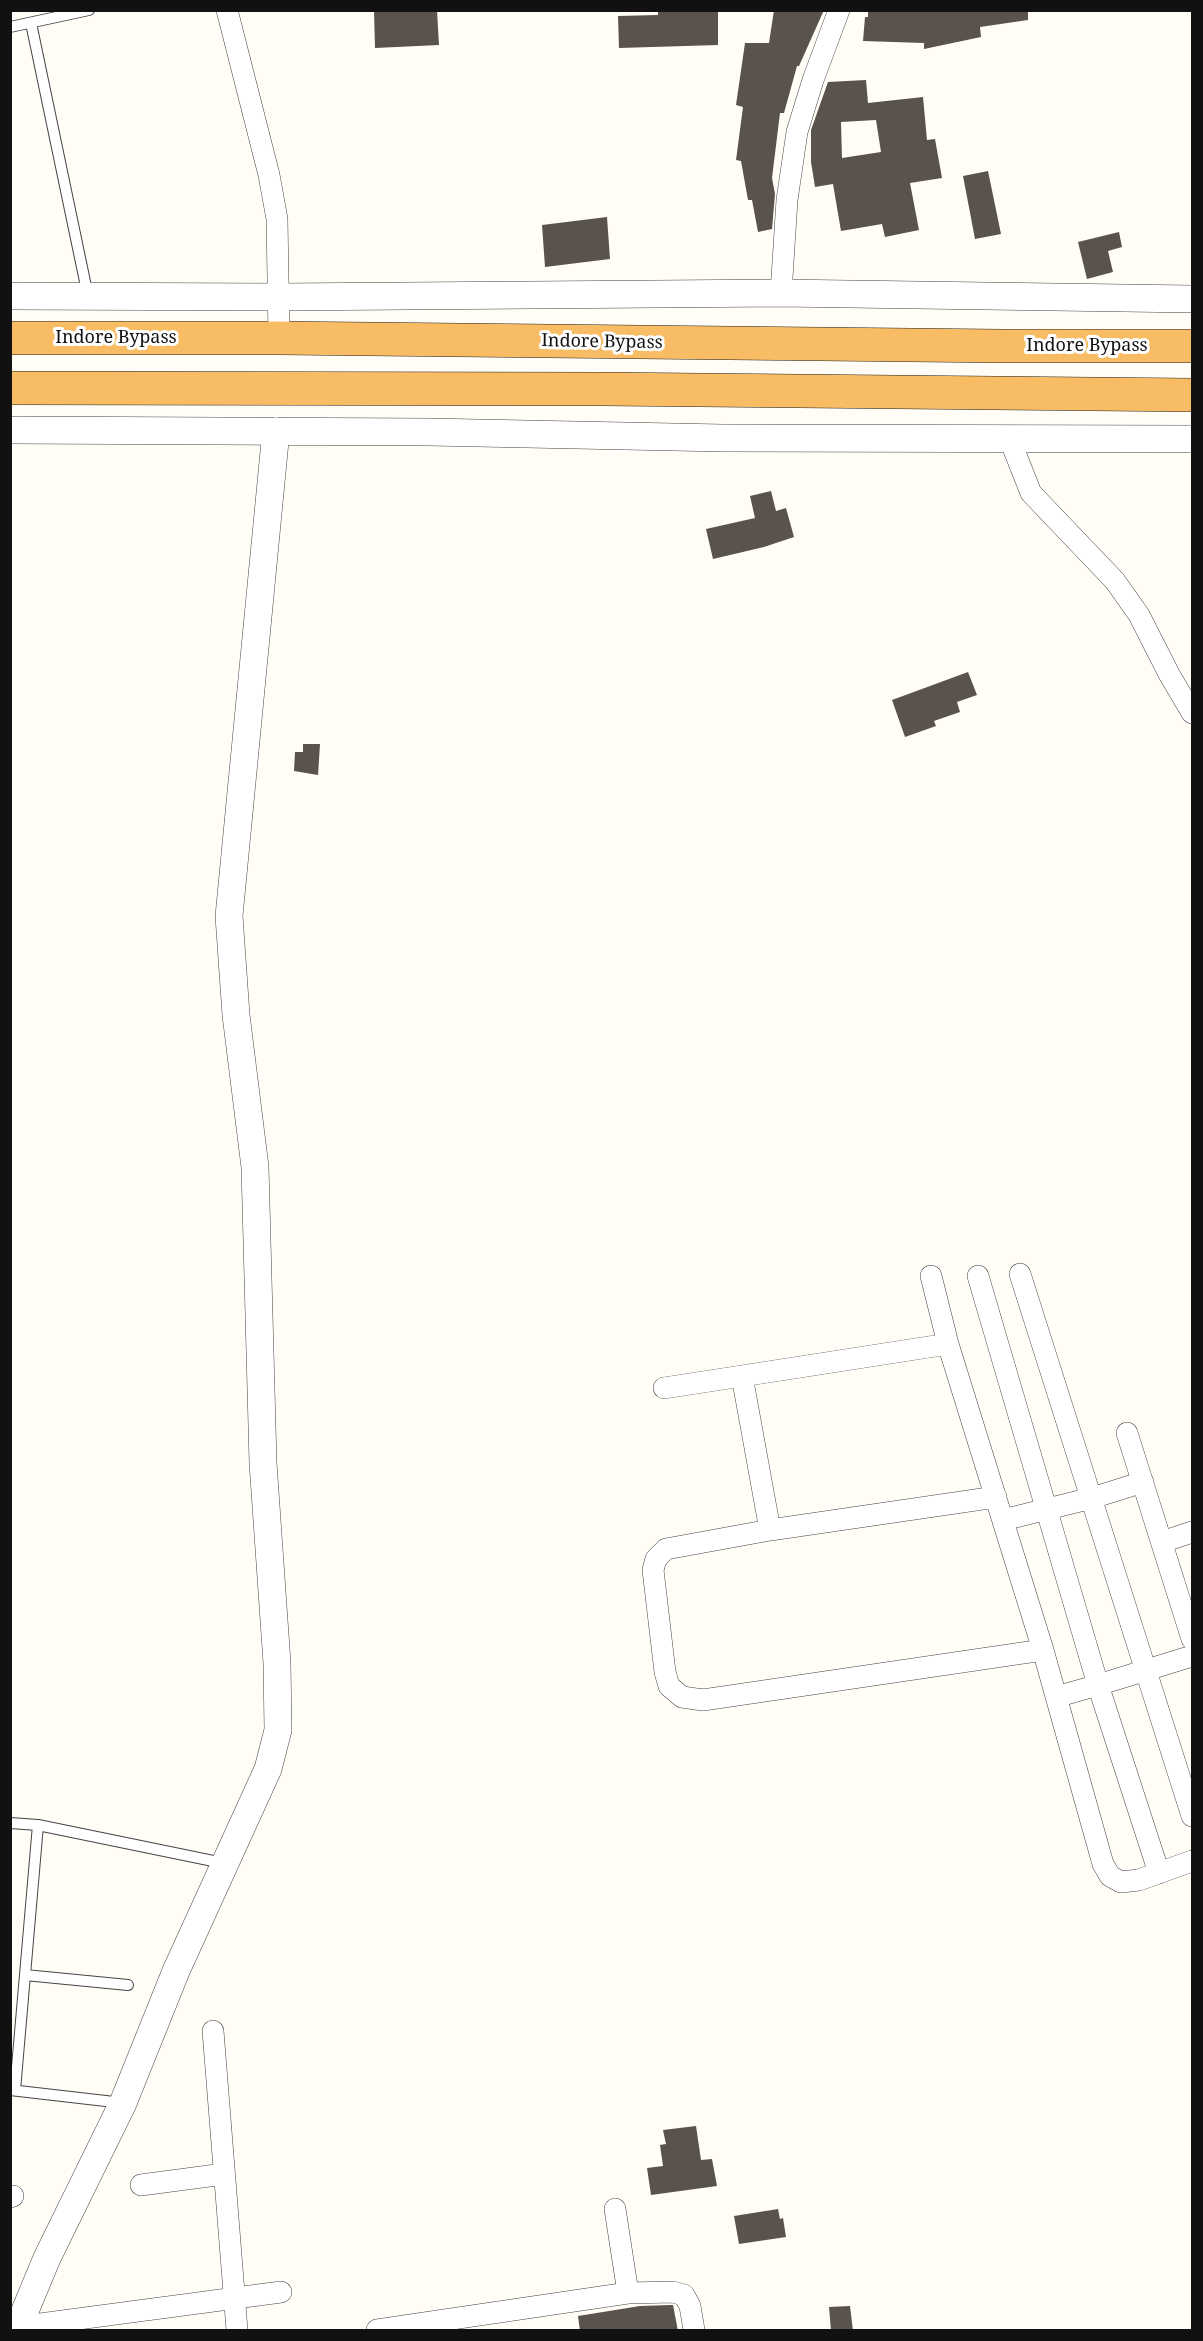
<!DOCTYPE html>
<html>
<head>
<meta charset="utf-8">
<style>
	body { margin:0 }
	#map { position:relative; width:1203px; height:2341px; overflow:hidden; background:#fffdf5; font-family:"Noto Serif",serif }
	canvas { display:block }
	.frame { position:absolute; inset:0; border:12px solid #111; pointer-events:none }
</style>
</head>
<body>
<div id="map">
<canvas width="1203" height="2341"></canvas>
<div class="frame"></div>
</div>
<script>
const g = document.querySelector('canvas').getContext('2d');
g.lineJoin = 'round';
function fillPath(path, color) { g.fillStyle = color; g.fill(path, 'evenodd'); }
const poly = rows => new Path2D(rows.map(r => 'M' + r).join(''));
function strokePath(path, color, width, dash) { g.strokeStyle = color; g.lineWidth = width; g.lineCap = dash ? 'butt' : 'round'; g.setLineDash(dash || []); g.stroke(path); }
function write(font, color, halo, rows, align = 'center') {
  g.font = font + ' "Noto Serif",serif'; g.lineWidth = 6; g.setLineDash([]); g.textBaseline = 'middle'; g.strokeStyle = halo; g.fillStyle = color; for (const [text, x, y, turn = 0] of rows) {
    g.save(); g.translate(x, y); g.rotate((+turn || 0) * Math.PI / 180); g.textAlign = isNaN(turn) ? turn : align; if (halo) g.strokeText(text, 0, 0); g.fillText(text, 0, 0); g.restore();
  }
}
const building = poly([
	[374,10,437,10,439,45,375,48],
	[774,10,824,10,799,66,797,66,784,113,780,113,772,178,775,194,772,229,758,232,752,200,748,200,741,161,736,160,743,107,736,105,745,43,769,43],
	[868,10,1028,10,1028,20,980,27,981,37,924,49,924,43,863,41,865,17,868,17],
	[718,11,718,45,619,48,618,16,658,15,658,12],
	[866,80,868,103,923,97,927,140,935,139,942,178,910,183,919,230,885,237,882,224,841,231,833,184,815,187,811,162,811,130,828,82],
	[876,120,881,152,842,158,841,122],
	[988,171,1001,234,975,239,963,176],
	[607,217,610,259,545,267,542,225],
	[1119,232,1122,247,1108,251,1113,272,1087,279,1078,242],
	[771,491,776,511,786,508,794,537,764,547,713,559,706,529,755,518,750,496],
	[968,672,977,695,957,702,960,712,934,721,936,726,905,737,892,700],
	[303,744,320,744,318,775,294,771,295,752,303,752],
	[696,2126,701,2160,712,2159,717,2186,651,2195,647,2168,663,2166,660,2145,666,2144,663,2130],
	[778,2209,780,2219,783,2218,786,2237,739,2244,734,2216],
	[671,2305,673,2305,678,2331,580,2331,578,2316,640,2306],
	[850,2306,853,2331,831,2331,829,2307]
]);
const service = poly([
	[31,23,88,296],
	[10,27,89,10],
	[10,1823,38,1825,223,1863],
	[25,1975,128,1985],
	[10,2090,123,2103],
	[15,2090,38,1825]
]);
const minor = poly([
	[227,10,269,175,277,219,279,338],
	[781,293,787,200,797,132,813,80,839,10],
	[1010,440,1031,493,1115,581,1139,615,1169,674,1192,713],
	[1020,1274,1192,1816],
	[931,1276,948,1344,1043,1650,1103,1864,1110,1876,1121,1882,1139,1880,1192,1861],
	[978,1276,1098,1685,1192,1656],
	[664,1388,742,1376],
	[1127,1433,1192,1639],
	[996,1497,770,1530,666,1549,656,1559,653,1570,665,1672,669,1686,682,1697,703,1700,1043,1650],
	[1003,1520,1092,1498,1143,1482],
	[770,1530,742,1376,948,1344],
	[1162,1542,1192,1532],
	[1056,1697,1098,1685,1159,1873],
	[213,2031,237,2330],
	[141,2185,224,2174],
	[10,2197,13,2196],
	[615,2209,628,2293],
	[10,2328,281,2292],
	[377,2330,628,2293,673,2292,684,2295,690,2306,694,2330]
]);
const tertiary = poly([
	[10,296,280,297,781,293,1192,299],
	[10,430,429,432,723,438,1192,439],
	[17,2330,47,2258,123,2103,176,1971,268,1769,278,1730,277,1663,263,1463,255,1167,236,1015,229,916,276,431]
]);
const trunk = poly([
	[10,338,279,338,1001,346,1192,346],
	[10,388,603,389,1192,395]
]);
const streetNames = [
	["Indore Bypass",116,338],
	["Indore Bypass",602,342,1],
	["Indore Bypass",1087,346]
];
fillPath(building, '#5a524d');
strokePath(service, '#444', 12);
strokePath(minor, '#444', 22);
strokePath(tertiary, '#444', 28);
strokePath(trunk, '#222', 34);
strokePath(service, '#fff', 10);
strokePath(minor, '#fff', 21);
strokePath(tertiary, '#fff', 27);
strokePath(trunk, '#f7bc64', 33);
write('18px', '#111', '#fff', streetNames);
</script>
</body>
</html>
